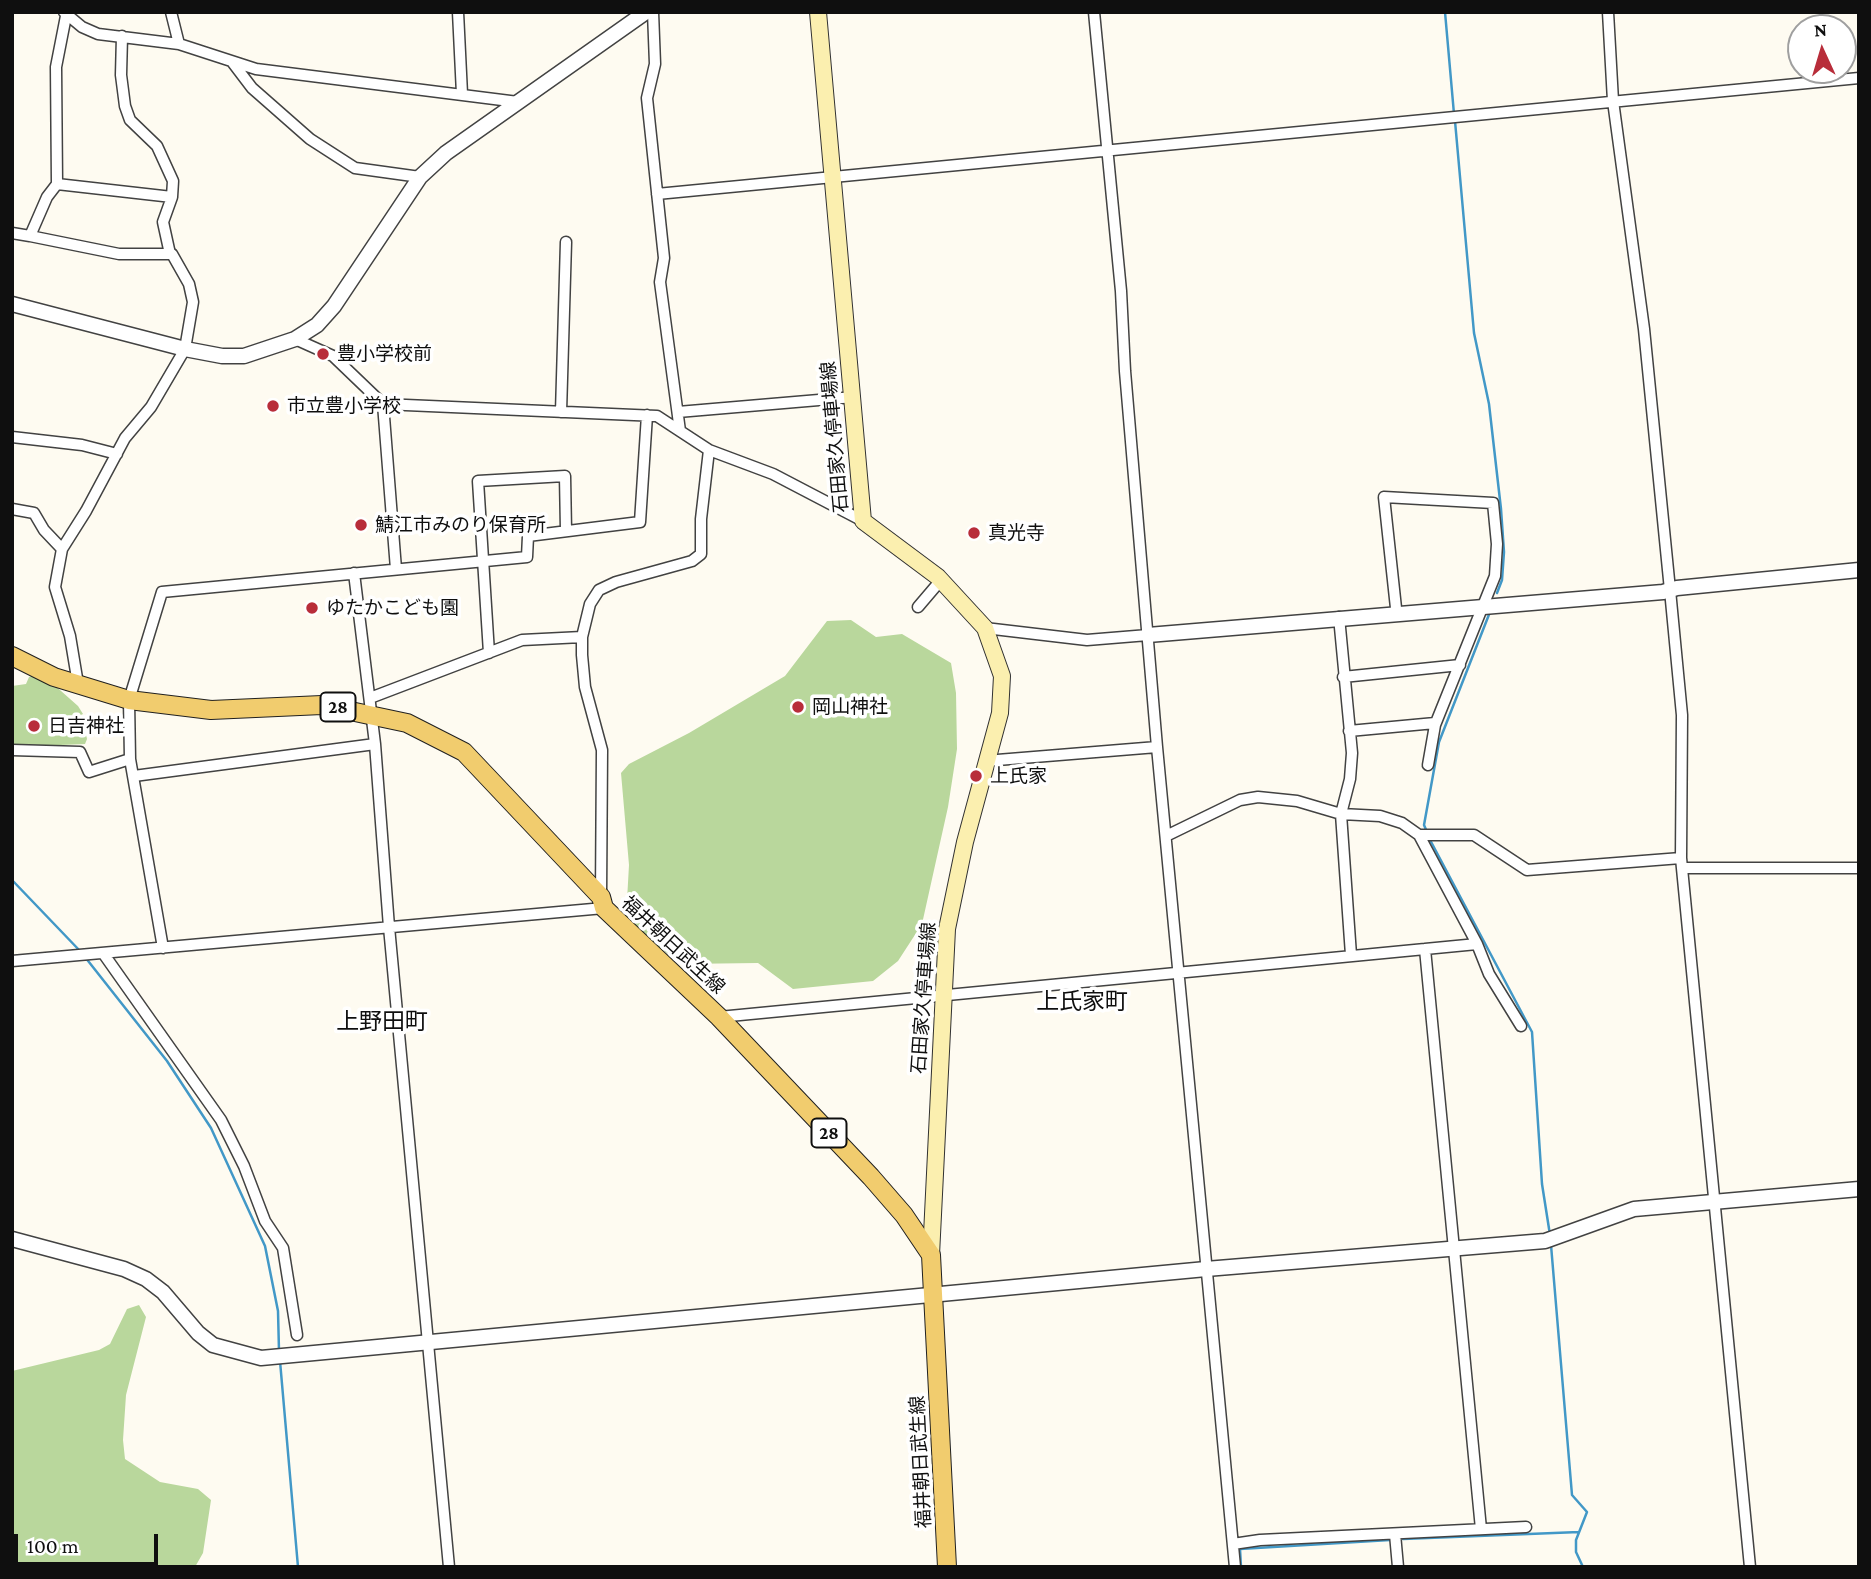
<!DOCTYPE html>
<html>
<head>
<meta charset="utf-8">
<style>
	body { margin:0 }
	#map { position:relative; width:1871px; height:1579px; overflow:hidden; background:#fefbf1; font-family:"Crimson Pro",serif }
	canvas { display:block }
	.frame { position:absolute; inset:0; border:14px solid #0f0f0f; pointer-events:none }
	.north { position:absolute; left:1787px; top:14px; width:70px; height:70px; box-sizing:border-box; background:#fff; border:2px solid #9f9f9f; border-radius:50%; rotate:356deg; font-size:19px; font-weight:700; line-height:28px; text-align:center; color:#0f0f0f }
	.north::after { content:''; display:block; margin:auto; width:24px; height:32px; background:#b82d3a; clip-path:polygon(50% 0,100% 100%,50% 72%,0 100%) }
	.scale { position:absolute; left:14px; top:1534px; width:144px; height:32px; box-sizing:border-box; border:4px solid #0f0f0f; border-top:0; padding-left:9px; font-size:21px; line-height:24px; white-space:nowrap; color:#0f0f0f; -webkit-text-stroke:5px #fff; paint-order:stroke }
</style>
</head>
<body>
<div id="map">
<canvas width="1871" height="1579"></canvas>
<div class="frame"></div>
<div class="north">N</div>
<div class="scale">100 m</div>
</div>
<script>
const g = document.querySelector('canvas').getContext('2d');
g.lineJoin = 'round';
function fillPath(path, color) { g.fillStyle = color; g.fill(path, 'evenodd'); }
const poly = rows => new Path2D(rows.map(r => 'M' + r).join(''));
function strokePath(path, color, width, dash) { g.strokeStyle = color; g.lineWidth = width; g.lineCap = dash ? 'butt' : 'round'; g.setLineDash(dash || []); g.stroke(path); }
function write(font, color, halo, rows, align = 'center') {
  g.font = font + ' "Crimson Pro","Noto Sans JP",serif'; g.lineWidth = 7; g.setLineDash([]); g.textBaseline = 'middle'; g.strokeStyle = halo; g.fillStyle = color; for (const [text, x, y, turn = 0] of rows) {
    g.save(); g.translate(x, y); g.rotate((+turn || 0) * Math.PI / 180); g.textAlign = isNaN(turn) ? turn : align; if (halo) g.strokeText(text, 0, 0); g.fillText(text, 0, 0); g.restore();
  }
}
const forest = poly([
	[851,620,876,637,902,634,951,663,956,693,957,749,948,807,922,924,898,961,873,981,793,989,758,963,682,964,640,933,626,918,629,865,621,773,629,764,689,733,785,676,827,621],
	[35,675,52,683,78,706,83,714,65,722,85,730,87,739,85,744,12,747,12,686,26,684,29,677],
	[139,1305,146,1317,126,1395,123,1440,125,1459,160,1482,198,1489,211,1500,203,1553,195,1567,12,1567,12,1371,99,1350,110,1344,127,1309]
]);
const stream = poly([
	[1445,12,1454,114],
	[1455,121,1474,333,1489,404,1501,509,1504,552,1502,580,1497,593],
	[1427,832,1424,825,1439,742,1490,612],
	[1429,838,1532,1032,1542,1184,1550,1235],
	[12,880,81,952],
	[85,957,167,1061,211,1128,265,1246,278,1311,279,1351],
	[1551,1245,1572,1495,1587,1512,1576,1540,1576,1552,1583,1567],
	[280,1361,298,1567],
	[1403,1539,1579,1532],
	[1241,1567,1240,1549,1390,1540]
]);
const minor = poly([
	[64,12,82,27,98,34,179,44,256,69,518,102],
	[171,12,179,44],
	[458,12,462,94],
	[653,12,655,64,647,98,664,258,660,282,680,431],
	[1094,12,1121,291,1125,371,1157,747,1235,1567],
	[1608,12,1613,101,1644,329,1670,590,1682,715,1681,858,1750,1567],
	[66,16,56,67,57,184,47,197,30,236,119,254,172,254,189,284,193,302,185,349,151,407,125,438,86,511,62,549,55,587,70,636,78,684],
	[233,63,252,88,310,139,355,168,420,177],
	[57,184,172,197,173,181,157,146,130,120,125,106,121,75,122,36],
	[657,194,1859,78],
	[12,233,30,236],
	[170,254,163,222,172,197],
	[295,339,333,356,383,404,396,569],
	[383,404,657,416,709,450,773,474,863,521],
	[561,412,566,242],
	[678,412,854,397],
	[12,437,82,445,117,454],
	[12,509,34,513,44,530,62,549],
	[354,573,375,744,389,927,449,1567],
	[918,607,941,580],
	[1396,608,1384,497,1493,503,1497,544,1495,576,1435,725,1428,765],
	[1339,617,1352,753,1350,779,1341,814,1351,955],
	[985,628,1087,640,1148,635],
	[489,653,478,481,565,476,566,531],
	[1343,677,1460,665],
	[370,698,522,640,582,637],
	[1349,731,1435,723],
	[12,750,80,752,89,772,130,759],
	[985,761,1157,747],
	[134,776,375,744],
	[1419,835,1474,835,1527,870,1681,858],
	[1166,836,1240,800,1258,797,1297,801,1341,814,1380,816,1402,823,1419,835,1477,944,1489,974,1521,1026],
	[1683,868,1859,868],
	[601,897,602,750,585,687,582,655,582,637,590,604,599,590,616,582,692,561,701,554,701,519,709,450],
	[163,948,130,759,129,700,162,592,527,557,528,536,640,522,647,415],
	[1425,949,1481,1529],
	[103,953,221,1120,244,1166,265,1221,283,1248,297,1335],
	[12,961,604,908],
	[719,1017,1477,944],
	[1395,1534,1398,1567],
	[1233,1544,1260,1540,1526,1527]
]);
const tertiary = poly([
	[12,304,185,349,222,356,244,356,295,339,317,325,334,306,420,177,446,153,646,12],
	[1148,635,1663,592,1677,588,1859,570],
	[12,1239,124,1269,146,1279,163,1292,198,1333,213,1345,261,1358,1206,1269,1545,1241,1634,1209,1859,1189]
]);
const secondary = poly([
	[818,12,863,521,938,577,985,628,1002,676,1000,713,965,842,947,929,931,1255]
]);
const primary = poly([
	[12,656,54,677,129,700,211,710,322,705,407,723,464,752,601,897,604,908,719,1017,871,1177,904,1215,931,1255,947,1567]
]);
const markers = [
	[323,354,7,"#b82d3a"],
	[273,406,7,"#b82d3a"],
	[361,525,7,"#b82d3a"],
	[974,533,7,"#b82d3a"],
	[312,608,7,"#b82d3a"],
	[798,707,7,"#b82d3a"],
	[34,726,7,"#b82d3a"],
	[976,776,7,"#b82d3a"]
];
const shields = [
	[338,707,35],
	[829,1133,35]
];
const shieldNames = [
	["28",338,707],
	["28",829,1133]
];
const poiNames = [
	["豊小学校前",337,354],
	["市立豊小学校",287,406],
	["鯖江市みのり保育所",375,525],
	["真光寺",988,533],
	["ゆたかこども園",326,608],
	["岡山神社",812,707],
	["日吉神社",48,726],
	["上氏家",990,776]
];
const streetNames = [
	["石田家久停車場線",835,437,-95],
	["福井朝日武生線",673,945,43],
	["石田家久停車場線",924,998,-86],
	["福井朝日武生線",921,1462,-93]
];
const quarterNames = [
	["上氏家町",1082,1002],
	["上野田町",382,1022]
];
fillPath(forest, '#b9d79c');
strokePath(stream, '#4298c7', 2.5);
strokePath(minor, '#424242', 13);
strokePath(tertiary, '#424242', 17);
strokePath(secondary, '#313131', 18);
strokePath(primary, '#202020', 20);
strokePath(minor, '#fff', 10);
strokePath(tertiary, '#fff', 14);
strokePath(secondary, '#fbefaf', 16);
strokePath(primary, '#f1cc6e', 18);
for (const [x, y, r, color] of markers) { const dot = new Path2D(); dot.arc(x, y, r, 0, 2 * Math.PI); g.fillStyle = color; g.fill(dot); strokePath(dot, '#fff', 2.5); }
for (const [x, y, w] of shields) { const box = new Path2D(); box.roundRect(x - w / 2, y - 14.5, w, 29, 5); g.fillStyle = '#fff'; g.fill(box); strokePath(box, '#0f0f0f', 2); }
write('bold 18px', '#0f0f0f', null, shieldNames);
write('19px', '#0f0f0f', '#fff', poiNames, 'left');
write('19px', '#0f0f0f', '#fff', streetNames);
write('23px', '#0f0f0f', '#fff', quarterNames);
</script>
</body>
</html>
